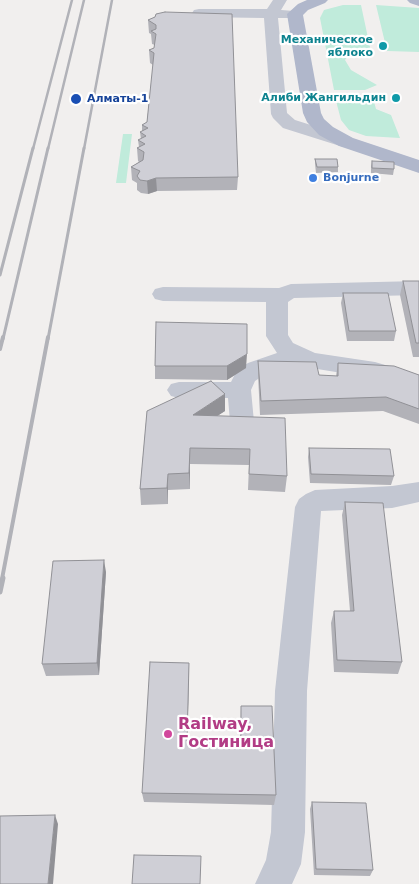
<!DOCTYPE html>
<html>
<head>
<meta charset="utf-8">
<style>
	body { margin:0 }
	canvas { display:block; background:#f1efee }
</style>
</head>
<body>
<canvas width="419" height="884"></canvas>
<script>
const g = document.querySelector('canvas').getContext('2d');
g.lineJoin = 'round';
function fillPath(path, color) { g.fillStyle = color; g.fill(path, 'evenodd'); }
const poly = rows => new Path2D(rows.map(r => 'M' + r).join(''));
function strokePath(path, color, width, dash) { g.strokeStyle = color; g.lineWidth = width; g.lineCap = dash ? 'butt' : 'round'; g.setLineDash(dash || []); g.stroke(path); }
function write(font, color, halo, rows, align = 'center') {
  g.font = font + ' "DejaVu Sans",sans-serif'; g.lineWidth = 4.5; g.setLineDash([]); g.textBaseline = 'middle'; g.strokeStyle = halo; g.fillStyle = color; for (const [text, x, y, turn = 0] of rows) {
    g.save(); g.translate(x, y); g.rotate((+turn || 0) * Math.PI / 180); g.textAlign = isNaN(turn) ? turn : align; if (halo) g.strokeText(text, 0, 0); g.fillText(text, 0, 0); g.restore();
  }
}
const green = poly([
	[343,5,361,5,371,52,354,54,347,57,345,60,351,70,377,85,365,90,334,90,320,18,324,10],
	[376,5,419,8,419,52,387,51],
	[335,97,373,98,376,109,391,115,400,138,366,136,349,130,341,120],
	[123,134,132,134,126,183,116,183]
]);
const minor = poly([
	[273,0,287,0,281,10,294,11,296,14,294,17,289,18,278,18,287,113,295,120,352,138,355,142,352,146,346,147,340,146,283,128,273,118,271,114,264,18,199,17,194,16,192,13,194,10,199,9,267,9,273,0],
	[419,281,419,295,294,298,288,302,288,335,293,343,315,353,375,362,419,375,419,392,373,378,311,368,296,363,264,375,255,381,251,390,254,422,251,428,242,431,233,428,230,422,228,398,179,398,171,396,167,390,171,384,179,382,231,382,237,370,248,363,277,353,266,336,266,302,163,301,155,299,152,294,155,289,163,287,279,288,291,284,419,281],
	[419,482,419,502,392,508,321,511,307,691,305,832,301,864,292,884,255,884,266,860,271,832,275,691,295,507,299,499,306,494,315,490,392,486,419,482]
]);
const major = poly([
	[307,0,328,0,325,3,308,10,303,15,321,113,324,119,333,127,353,138,419,160,419,173,339,146,319,135,307,122,303,113,287,14,298,4,307,0],
	[407,0,419,0,419,6,410,3,407,0]
]);
const railFar3 = poly([
	[33,149,72,0],
	[48,149,84,0],
	[84,149,112,0]
]);
const railFar2 = poly([
	[0,275,33,148],
	[3,339,48,148],
	[48,339,84,148]
]);
const railFar1 = poly([
	[0,349,3,337],
	[2,579,48,337]
]);
const rail = poly([
	[0,592,3,578]
]);
const wall = poly([
	[155,17,238,177,237,190,157,191,148,194,141,193,137,190,137,183,132,180,131,167,139,162,138,161,137,148,139,147,138,140,141,139,140,132,142,132,142,125,147,122,153,65,150,63,149,50,154,48,155,45,152,44,151,34,149,33,148,20],
	[315,159,338,167,338,172,316,173,315,164],
	[372,161,394,169,393,175,371,173,371,166],
	[403,281,419,281,419,357,413,357,400,295],
	[343,293,396,331,394,341,347,341,341,303],
	[156,322,246,368,227,380,155,379,155,366],
	[258,361,319,375,336,376,338,363,419,375,419,424,383,411,260,415,258,375],
	[147,411,225,411,217,416,287,476,285,492,248,490,249,465,190,464,190,489,168,490,168,504,141,505,140,489],
	[309,448,394,476,391,485,310,483,308,457],
	[345,502,402,662,398,674,334,672,331,623,334,611,350,611,342,515],
	[106,572,99,675,46,676,42,664],
	[189,663,189,674,187,741,240,742,241,706,276,795,274,805,144,802,142,793],
	[312,802,373,870,370,876,314,875,310,809]
]);
const shadedWall = poly([
	[156,178,157,191,148,194,147,181],
	[247,354,246,368,227,380,227,366],
	[225,394,225,411,194,431,193,415],
	[190,448,190,489,189,473],
	[168,474,168,504,167,488],
	[104,560,106,572,99,675,97,663],
	[189,663,189,674,187,751,187,741],
	[55,815,58,824,53,884,48,884]
]);
const building = poly([
	[165,12,232,14,238,177,156,178,147,181,140,180,137,176,140,171,131,167,143,160,144,152,137,148,145,144,138,140,146,136,140,132,148,128,142,125,147,122,154,53,149,50,154,48,156,34,151,31,156,29,156,25,148,20,155,17,156,14,165,12],
	[315,159,337,159,338,167,317,167,315,159],
	[372,161,394,162,394,169,372,168,372,161],
	[403,281,419,281,419,343,416,343,403,281],
	[343,293,388,293,396,331,349,331,343,293],
	[156,322,247,324,247,354,227,366,155,366,156,322],
	[258,361,316,362,319,375,338,376,338,363,394,366,419,375,419,409,386,397,261,401,258,361],
	[211,381,225,394,193,415,285,418,287,476,249,474,250,449,190,448,189,473,168,474,167,488,140,489,147,411,211,381],
	[309,448,390,449,394,476,311,474,309,448],
	[345,502,383,503,402,662,337,660,334,611,354,611,345,502],
	[104,560,97,663,42,664,53,561,104,560],
	[150,662,189,663,187,741,241,742,241,706,272,706,276,795,142,793,150,662],
	[312,802,366,803,373,870,316,869,312,802],
	[55,815,48,884,0,884,0,816,55,815],
	[134,855,201,856,200,884,132,884,134,855]
]);
const markers = [
	[383,46,5,"#0f9aa8"],
	[396,98,5,"#0f9aa8"],
	[76,99,6,"#1a4fb4"],
	[313,178,5,"#3f7fe0"],
	[168,734,5,"#d1479c"]
];
const farCulturenames = [
	["Механическое",373,40],
	["яблоко",373,53],
	["Алиби Жангильдин",386,98]
];
const farTransitnames = [
	["Алматы-1",87,99]
];
const farShopnames = [
	["Bonjurne",323,178]
];
const nearHotelnames = [
	["Railway,",178,725],
	["Гостиница",178,743]
];
fillPath(green, '#c0ebdb');
fillPath(minor, '#c3c7d2');
fillPath(major, '#b0b7cb');
strokePath(railFar3, '#b1b2b8', 2.5);
strokePath(railFar2, '#b1b2b8', 3);
strokePath(railFar1, '#b1b2b8', 4);
strokePath(rail, '#b1b2b8', 5);
fillPath(wall, '#b2b2b8');
fillPath(shadedWall, '#919196');
fillPath(building, '#cfcfd6');
strokePath(building, '#919196', 1);
for (const [x, y, r, color] of markers) { const dot = new Path2D(); dot.arc(x, y, r, 0, 2 * Math.PI); g.fillStyle = color; g.fill(dot); strokePath(dot, '#fff', 2); }
write('bold 11px', '#0d838f', '#fff', farCulturenames, 'right');
write('bold 11px', '#164399', '#fff', farTransitnames, 'left');
write('bold 11px', '#366cbe', '#fff', farShopnames, 'left');
write('bold 16px', '#b23c85', '#fff', nearHotelnames, 'left');
</script>
</body>
</html>
